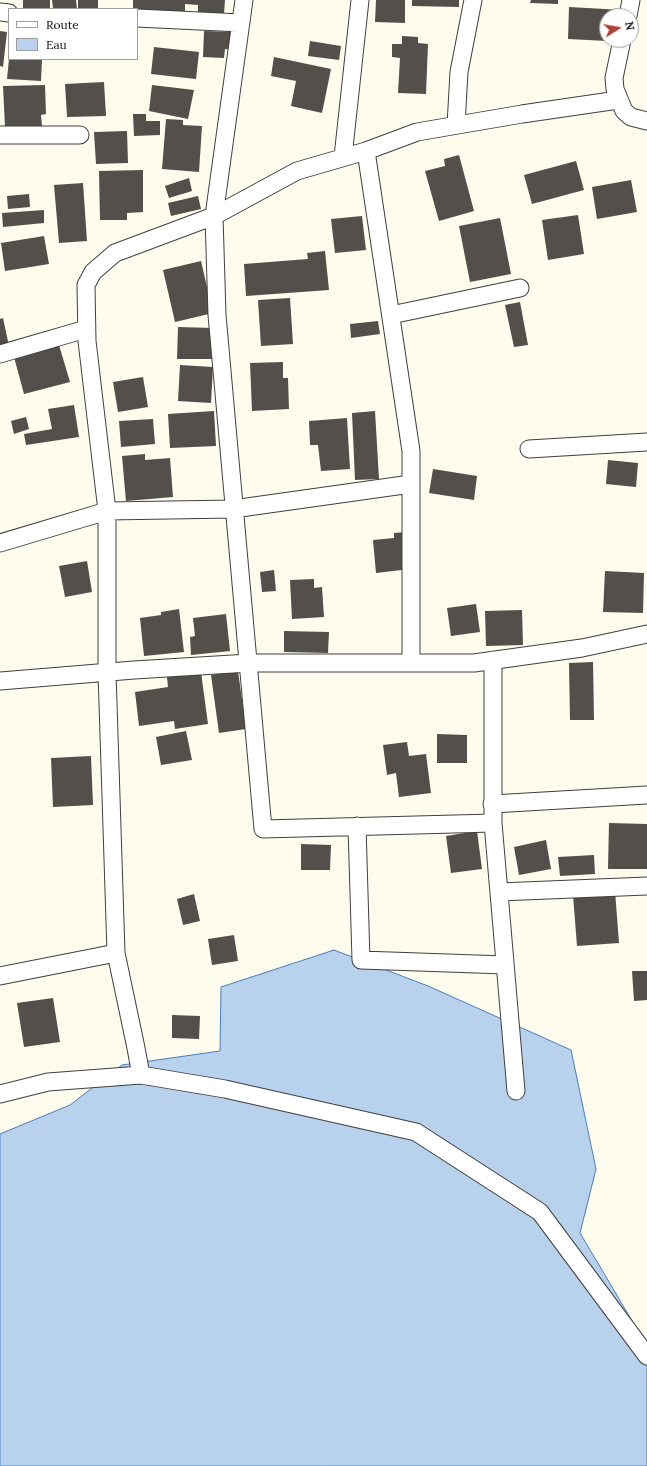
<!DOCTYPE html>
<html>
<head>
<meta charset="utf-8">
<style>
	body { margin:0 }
	#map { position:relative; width:647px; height:1466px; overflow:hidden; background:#fdfced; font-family:Lora,serif }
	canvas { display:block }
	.legend { position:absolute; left:8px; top:8px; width:130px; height:52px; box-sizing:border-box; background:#fff; border:1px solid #9e9e9e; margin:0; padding:5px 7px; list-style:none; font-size:12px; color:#0c0c0c }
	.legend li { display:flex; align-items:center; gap:8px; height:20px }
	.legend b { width:20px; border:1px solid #9e9e9e }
	.north { position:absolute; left:599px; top:8px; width:40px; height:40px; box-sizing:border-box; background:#fff; border:1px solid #9e9e9e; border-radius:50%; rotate:79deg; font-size:11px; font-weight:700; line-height:16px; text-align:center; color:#0c0c0c }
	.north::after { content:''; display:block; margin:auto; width:14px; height:18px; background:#aa4136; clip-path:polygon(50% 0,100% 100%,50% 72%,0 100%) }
</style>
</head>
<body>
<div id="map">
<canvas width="647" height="1466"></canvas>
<ul class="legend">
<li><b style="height:5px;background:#fff"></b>Route</li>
<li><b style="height:11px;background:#b8d2ee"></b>Eau</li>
</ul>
<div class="north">N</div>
</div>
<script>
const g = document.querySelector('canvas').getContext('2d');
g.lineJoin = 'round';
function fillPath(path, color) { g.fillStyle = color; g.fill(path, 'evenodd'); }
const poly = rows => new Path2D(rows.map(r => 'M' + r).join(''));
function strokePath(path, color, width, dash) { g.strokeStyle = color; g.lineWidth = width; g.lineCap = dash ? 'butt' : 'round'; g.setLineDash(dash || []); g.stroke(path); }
const water = poly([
	[334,950,428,986,571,1050,596,1169,580,1233,647,1346,647,1466,0,1466,0,1134,70,1105,122,1065,220,1051,221,987,334,950]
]);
const building = poly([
	[23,0,50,0,50,9,23,9],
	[52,0,76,0,77,9,53,9],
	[78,0,98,0,98,8,78,8],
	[133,0,225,0,224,14,198,13,198,5,185,4,185,14,137,12,137,9,133,9],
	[376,0,405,0,405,23,375,22],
	[412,0,459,0,459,7,412,6],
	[531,0,558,0,558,4,530,3],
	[569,7,623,10,622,16,607,16,607,41,568,39],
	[0,31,7,32,3,67,0,66],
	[204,31,236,32,235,50,225,49,224,58,203,57],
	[402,36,418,37,418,43,428,44,426,94,398,93,400,58,392,57,392,44,402,44],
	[310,41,341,46,339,60,308,56],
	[154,47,199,52,196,79,151,74],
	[274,57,331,69,322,113,291,106,296,81,271,76],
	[9,59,42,59,41,81,7,79],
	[104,82,106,116,67,117,65,84],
	[45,85,46,114,41,115,42,126,5,127,3,86],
	[152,85,194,90,188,119,149,111],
	[133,114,146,114,146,121,160,121,160,135,134,136],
	[166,119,183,120,183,125,202,126,199,172,162,169],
	[127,131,128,163,96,164,94,132],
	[459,155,474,211,439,221,425,171,445,166,444,159],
	[576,161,584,190,532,204,524,175],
	[143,170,143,212,127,213,127,220,100,220,99,171],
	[189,178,192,191,169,198,165,186],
	[631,180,637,212,597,219,592,187],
	[83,183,87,241,59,243,54,185],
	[29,194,30,207,8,209,7,196],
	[198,196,201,209,171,216,168,203],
	[44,210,44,223,3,227,2,213],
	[578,215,584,254,548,260,542,220],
	[362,216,366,250,335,253,331,219],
	[500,218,511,274,470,282,459,226],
	[44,236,49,264,5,271,1,243],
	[325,251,329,290,246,296,244,264,308,259,307,253],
	[201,261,213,313,175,322,163,270],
	[290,298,293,344,261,346,258,300],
	[520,302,528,345,514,347,505,305],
	[3,318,9,346,0,348,0,319],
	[378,321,380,334,351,338,350,324],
	[178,327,214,328,213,359,177,359],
	[59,345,70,382,24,394,14,357],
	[283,362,283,378,288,378,289,409,252,411,250,363],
	[180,365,213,367,211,403,178,401],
	[143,377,148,407,118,412,113,382],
	[74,405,79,437,26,445,24,434,52,429,48,409],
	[214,411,216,446,170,448,168,414],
	[375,411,379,479,355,480,352,413],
	[26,417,29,429,14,434,11,421],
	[347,418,350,469,321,471,318,445,310,445,309,421],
	[153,419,155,444,121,447,119,421],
	[145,454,145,460,170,458,173,497,126,501,122,456],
	[608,460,638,463,636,487,606,484],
	[433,469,477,476,474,500,429,493],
	[406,532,410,569,376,573,373,540,394,538,394,533],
	[87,561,92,592,65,597,59,566],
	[274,570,276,591,262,592,260,572],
	[605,571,644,573,643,613,603,612],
	[314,579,314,588,322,587,324,617,292,619,290,580],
	[476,604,480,632,451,636,447,608],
	[179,609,184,652,144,656,140,618,161,615,161,612],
	[522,610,523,645,486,646,485,611],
	[226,614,230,651,191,655,190,637,195,636,193,618],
	[284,631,329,632,328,653,284,652],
	[593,662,594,720,570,720,569,663],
	[238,671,246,729,219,733,211,675],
	[201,672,208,724,175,729,174,721,139,726,135,692,168,687,167,677],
	[186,731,192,760,161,765,156,737],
	[437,734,467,735,467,763,437,763],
	[407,742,409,756,426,754,431,793,399,797,396,773,387,775,383,745],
	[91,756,93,805,53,807,51,758],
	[609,823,647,824,647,869,608,869],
	[477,831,482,869,451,873,446,836],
	[546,840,551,869,519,875,514,847],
	[301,844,331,845,330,870,301,870],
	[594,855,595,874,560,876,558,857],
	[615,891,619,943,577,946,573,895],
	[194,894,200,921,183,925,177,899],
	[234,935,238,961,212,965,208,939],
	[632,971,647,971,647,1000,634,1001],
	[53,998,60,1042,24,1047,17,1003],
	[172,1015,200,1016,199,1039,172,1038]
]);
const minor = poly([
	[244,0,214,216,217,315,263,829,493,823],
	[0,12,9,13],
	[628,16,631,0],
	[137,18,241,23],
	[622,40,614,78,615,89,624,111,631,117,647,121],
	[456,125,459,72,473,0],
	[0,135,80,135],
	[366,151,411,451,411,662],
	[343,157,360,0],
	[391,315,520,288],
	[0,354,86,329],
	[529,449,647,442],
	[0,543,107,511,233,509,411,484],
	[493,660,493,823,516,1091],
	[0,681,134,670,249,663,474,663,582,648,647,634],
	[492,804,647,795],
	[357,826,361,960,505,965],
	[499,892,647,886],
	[0,976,116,953],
	[141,1075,136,1048,116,953,107,672,107,511,87,341,86,285,93,272,115,253,214,216,297,171,366,151,417,132,522,114,618,100],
	[0,1094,48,1082,141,1075,225,1089,416,1132,540,1212,647,1356]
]);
fillPath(water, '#b8d2ee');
strokePath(water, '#487ebc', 1);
fillPath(building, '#534f4a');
strokePath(minor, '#3f3f3f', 19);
strokePath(minor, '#fff', 17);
</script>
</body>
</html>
